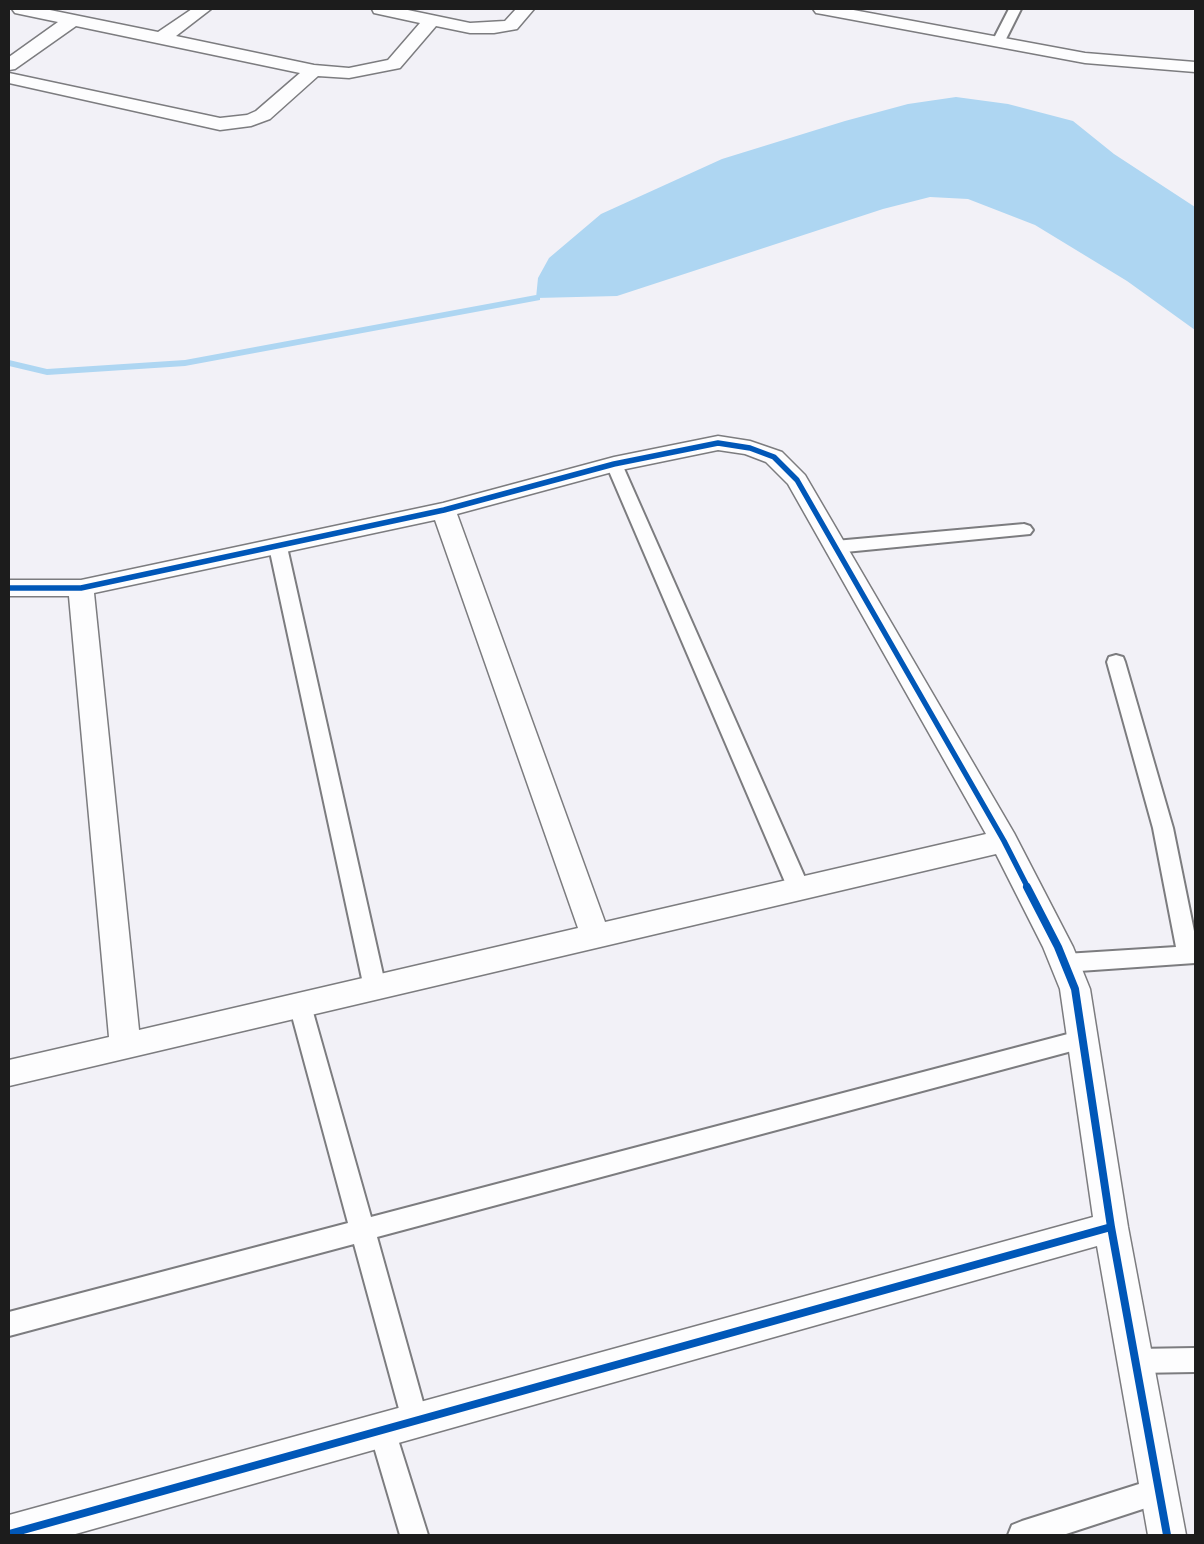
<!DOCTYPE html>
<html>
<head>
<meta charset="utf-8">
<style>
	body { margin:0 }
	#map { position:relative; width:1204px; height:1544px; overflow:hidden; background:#f2f1f7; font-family:"Balsamiq Sans",sans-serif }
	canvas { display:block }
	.frame { position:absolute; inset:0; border:10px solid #1c1c1c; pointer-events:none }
</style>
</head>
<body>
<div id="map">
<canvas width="1204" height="1544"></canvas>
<div class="frame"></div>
</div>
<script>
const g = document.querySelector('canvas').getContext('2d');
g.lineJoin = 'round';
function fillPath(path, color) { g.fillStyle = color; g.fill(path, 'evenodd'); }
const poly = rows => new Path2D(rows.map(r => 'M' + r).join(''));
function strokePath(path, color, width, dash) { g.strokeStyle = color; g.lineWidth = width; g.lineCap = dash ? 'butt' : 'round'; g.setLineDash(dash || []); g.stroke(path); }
const water = poly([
	[956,97,1008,104,1073,121,1114,154,1195,207,1195,330,1127,281,1035,225,968,199,930,197,883,209,617,296,536,298,538,278,549,258,601,214,722,159,845,121,908,104]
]);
const stream = poly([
	[536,295,540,296,540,300,185,366,47,375,9,366,9,360,47,369,185,360,536,295]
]);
const service = poly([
	[1009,9,1021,9,1003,45,993,45,992,42,1009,9],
	[614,459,620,460,622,464,810,889,806,895,799,897,792,895,788,889,606,464,608,460,614,459],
	[1024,524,1030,526,1033,530,1030,534,835,553,829,551,826,547,829,543,835,541,1024,524],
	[278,541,284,543,287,547,386,988,383,994,375,997,367,994,364,988,269,547,272,543,278,541],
	[1116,655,1123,657,1125,662,1173,828,1195,936,1195,963,1065,972,1057,969,1054,963,1057,957,1065,954,1176,947,1153,828,1107,662,1109,657,1116,655],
	[300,996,308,999,311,1005,371,1217,1083,1030,1091,1032,1094,1039,1091,1046,1083,1048,377,1237,428,1420,424,1429,415,1433,406,1429,402,1420,354,1244,9,1336,9,1312,348,1223,289,1005,292,999,300,996],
	[1195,1348,1195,1372,1135,1373,1126,1370,1122,1361,1126,1352,1135,1349,1195,1348],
	[382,1417,391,1421,395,1430,428,1535,400,1535,369,1430,373,1421,382,1417],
	[1158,1478,1168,1482,1172,1491,1168,1500,1158,1504,1063,1535,1008,1535,1012,1525,1022,1521,1158,1478]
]);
const minor = poly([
	[12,9,45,9,158,32,192,9,211,9,176,36,314,65,349,68,388,60,420,23,374,13,372,9,403,9,470,23,505,21,516,9,534,9,517,29,494,33,470,33,436,26,400,68,349,78,318,76,270,119,251,126,220,130,9,83,9,73,220,118,247,115,256,111,300,73,76,26,15,69,9,70,9,57,58,22,15,13,12,9],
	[718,436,750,441,782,452,805,475,1014,833,1073,947,1090,989,1128,1227,1186,1535,1148,1535,1097,1246,72,1535,9,1535,9,1515,1093,1217,1060,989,1043,947,996,854,9,1086,9,1060,109,1037,69,596,9,596,9,580,81,580,443,503,614,457,718,436],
	[718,450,745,454,766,462,788,484,986,834,605,922,457,514,616,471,718,450],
	[435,520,578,928,139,1030,94,593,435,520]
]);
const tertiary = poly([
	[813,9,848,9,1085,53,1195,62,1195,72,1085,63,822,14,816,13,813,9]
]);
const cyclewayFar1 = poly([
	[9,588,81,588,444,510,614,464,718,443,750,448,774,457,797,480,1004,841,1028,888]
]);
const cycleway = poly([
	[1027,887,1058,947,1075,989,1111,1227,1167,1535],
	[9,1534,1111,1227]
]);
fillPath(water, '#aed6f2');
fillPath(stream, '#aed6f2');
strokePath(service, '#7c7c7f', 4);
strokePath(minor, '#7c7c7f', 3);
strokePath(tertiary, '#7c7c7f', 3);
fillPath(service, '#fdfdfe');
fillPath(minor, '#fdfdfe');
fillPath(tertiary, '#fdfdfe');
strokePath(cyclewayFar1, '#0057b8', 5.5);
strokePath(cycleway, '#0057b8', 8);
</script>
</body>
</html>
